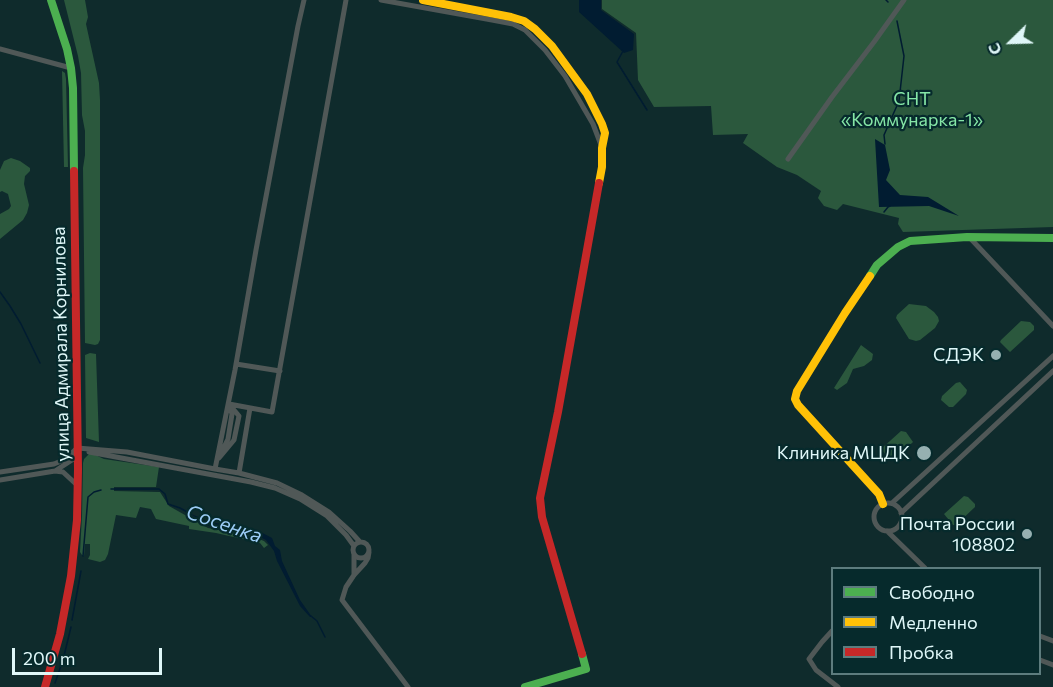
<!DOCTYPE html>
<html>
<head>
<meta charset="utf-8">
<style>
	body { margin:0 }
	#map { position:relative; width:1053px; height:687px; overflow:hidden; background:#0f2b2c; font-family:Commissioner,sans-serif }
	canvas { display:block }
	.legend { position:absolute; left:831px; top:567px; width:210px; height:108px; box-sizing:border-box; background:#062a2c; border:2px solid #5d7c7e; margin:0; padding:8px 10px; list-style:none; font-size:18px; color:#dff7f8 }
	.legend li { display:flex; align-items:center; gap:12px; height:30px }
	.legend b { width:30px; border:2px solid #5d7c7e }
	.north { position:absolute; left:981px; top:12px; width:60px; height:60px; -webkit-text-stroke:4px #062a2c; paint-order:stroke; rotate:247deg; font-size:16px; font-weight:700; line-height:24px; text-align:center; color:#dff7f8 }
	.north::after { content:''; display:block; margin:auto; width:21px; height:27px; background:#dff7f8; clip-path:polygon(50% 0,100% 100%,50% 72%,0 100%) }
	.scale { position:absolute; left:12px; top:648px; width:150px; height:27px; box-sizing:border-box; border:3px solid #dff7f8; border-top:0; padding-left:8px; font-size:18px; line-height:21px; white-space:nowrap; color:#dff7f8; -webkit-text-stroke:4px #062a2c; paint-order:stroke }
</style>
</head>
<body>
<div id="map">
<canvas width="1053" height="687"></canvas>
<ul class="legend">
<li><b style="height:8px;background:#4caf50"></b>Свободно</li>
<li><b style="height:8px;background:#ffc107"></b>Медленно</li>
<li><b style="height:8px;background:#c62828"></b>Пробка</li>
</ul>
<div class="north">С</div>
<div class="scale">200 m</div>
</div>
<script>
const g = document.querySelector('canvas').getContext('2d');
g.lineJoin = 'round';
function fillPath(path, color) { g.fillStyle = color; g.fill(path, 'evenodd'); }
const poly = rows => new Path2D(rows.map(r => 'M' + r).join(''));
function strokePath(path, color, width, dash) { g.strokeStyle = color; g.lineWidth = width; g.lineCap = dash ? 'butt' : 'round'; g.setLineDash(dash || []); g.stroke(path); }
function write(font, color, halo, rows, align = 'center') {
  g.font = font + ' Commissioner,sans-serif'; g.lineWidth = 4.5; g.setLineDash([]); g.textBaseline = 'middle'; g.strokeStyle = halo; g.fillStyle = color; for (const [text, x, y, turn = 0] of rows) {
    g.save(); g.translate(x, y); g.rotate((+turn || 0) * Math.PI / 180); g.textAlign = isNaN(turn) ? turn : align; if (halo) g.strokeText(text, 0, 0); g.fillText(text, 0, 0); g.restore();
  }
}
const green = poly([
	[64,0,85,0,88,17,86,24,99,83,100,100,100,340,98,344,95,345,85,343,83,168,85,155,85,131,82,115,81,73,78,56],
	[602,0,1053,0,1053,227,903,232,898,224,899,218,843,204,837,210,824,206,818,198,821,191,797,175,777,167,743,143,748,134,713,135,711,106,654,107,638,80,636,33,602,9],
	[62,71,65,73,66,79,68,167,64,167],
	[11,158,20,161,30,168,30,171,25,176,24,184,29,205,27,213,23,220,0,239,0,214,9,209,11,206,8,194,2,191,0,192,0,170,4,161],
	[909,304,926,306,934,312,938,317,939,321,935,328,920,340,916,341,909,339,896,318,897,315],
	[1021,321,1030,322,1034,326,1034,330,1010,352,1000,342,1001,340],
	[861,345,873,354,872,360,864,366,853,369,847,383,837,390,834,388],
	[90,353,96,354,99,442,86,438,85,355],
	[960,382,967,390,966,394,953,407,949,407,941,400,942,396,956,383],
	[901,431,906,432,913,442,893,461,891,461,881,449],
	[89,454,93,454,104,459,159,467,156,487,114,487,114,491,160,492,169,506,208,528,249,535,264,541,268,545,264,548,260,543,216,533,189,529,189,526,156,519,151,509,140,507,136,518,116,515,108,554,105,560,100,562,88,559,90,555,90,544,85,544,84,556,82,555,80,552,82,515,83,463,84,459],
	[964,496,968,497,975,504,975,507,956,525,953,525,944,514]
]);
const water = poly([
	[579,0,601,0,601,10,634,34,633,50,624,53,579,12],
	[875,139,885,145,890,170,886,180,900,195,928,197,959,216,929,206,879,207],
	[189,513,210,522,257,530,272,538,275,546,280,550,282,561,300,600,312,617,310,617,300,606,277,561,274,551,266,540,252,533,209,526]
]);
const stream = poly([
	[886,0,888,2],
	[622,50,623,51,617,62,647,110],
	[885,144,884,135,899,101,904,56,897,21],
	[884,212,888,207,890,206],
	[0,292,10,306,21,324,40,363],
	[111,489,159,489,165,494,168,504,180,508,189,513],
	[83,556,88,497,94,492,101,490],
	[311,616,317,621,325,637],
	[72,620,81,571],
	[55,683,63,660,71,627]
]);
const street = poly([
	[381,0,492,20,513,24,525,30,545,50,565,76,593,124,601,145],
	[0,49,71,68],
	[788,159,832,97,874,42,904,0],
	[970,238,1053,326],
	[236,364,280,371],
	[229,404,272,412,346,0],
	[222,451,228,439,232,414,230,408],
	[89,452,251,482,275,488,300,499,327,516,346,535,354,546],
	[219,458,234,440,239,416,229,404],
	[215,469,235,370,256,250,298,26,304,0],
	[55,471,72,460,77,452],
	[0,472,54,464,66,459,77,448,127,452,215,469,239,473,277,483,302,495,329,512,350,531,360,542],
	[239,473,250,408],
	[0,480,55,471,63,472,77,485],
	[892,503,1053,356],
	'874 517a14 14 0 1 1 28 0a14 14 0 1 1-28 0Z',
	[901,513,1053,371],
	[887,531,925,568],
	'353 550a8 8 0 1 1 16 0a8 8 0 1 1-16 0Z',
	[369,552,368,558,365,563,354,575,346,587,342,600,408,687],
	[354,575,354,554],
	[832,631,822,642,809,659,816,670,838,687],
	[1040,636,1053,641],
	[1040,660,1053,665]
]);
const fast = poly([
	[51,0,67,49,71,68,73,88,74,171],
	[870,276,877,265,898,247,910,241,967,237,1053,238],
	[525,687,586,669,582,654]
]);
const slow = poly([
	[423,0,511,17,524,21,535,29,552,46,587,94,602,124,605,133,602,148,602,167,599,183],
	[870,276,845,313,797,391,795,399,798,405,879,494,883,504]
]);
const jam = poly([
	[582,654,542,517,540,498,558,412,599,183],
	[45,687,60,634,71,576,77,520,78,469,74,171]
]);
const markers = [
	[996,355,6,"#96b0b1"],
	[924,453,8,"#96b0b1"],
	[1027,534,6,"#96b0b1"]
];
const parkNames = [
	["СНТ",912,99],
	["«Коммунарка-1»",912,120]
];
const streetNames = [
	["улица Адмирала Корнилова",61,344,-91]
];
const poiNames = [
	["СДЭК",984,355],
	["Клиника МЦДК",910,453],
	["Почта России",1015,524],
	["108802",1015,545]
];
const waterNames = [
	["Сосенка",224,524,19]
];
fillPath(green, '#2b583d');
fillPath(water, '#011c31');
strokePath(stream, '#011c31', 1.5);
strokePath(street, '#505857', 5);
strokePath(fast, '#4caf50', 8);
strokePath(slow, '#ffc107', 8);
strokePath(jam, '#c62828', 8);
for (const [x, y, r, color] of markers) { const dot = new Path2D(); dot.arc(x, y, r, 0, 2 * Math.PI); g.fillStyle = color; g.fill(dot); strokePath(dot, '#062a2c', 2); }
write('18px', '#85e6a6', '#062a2c', parkNames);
write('18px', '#dff7f8', '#062a2c', streetNames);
write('18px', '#dff7f8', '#062a2c', poiNames, 'right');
write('italic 20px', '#9dcdf7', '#062a2c', waterNames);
</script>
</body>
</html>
